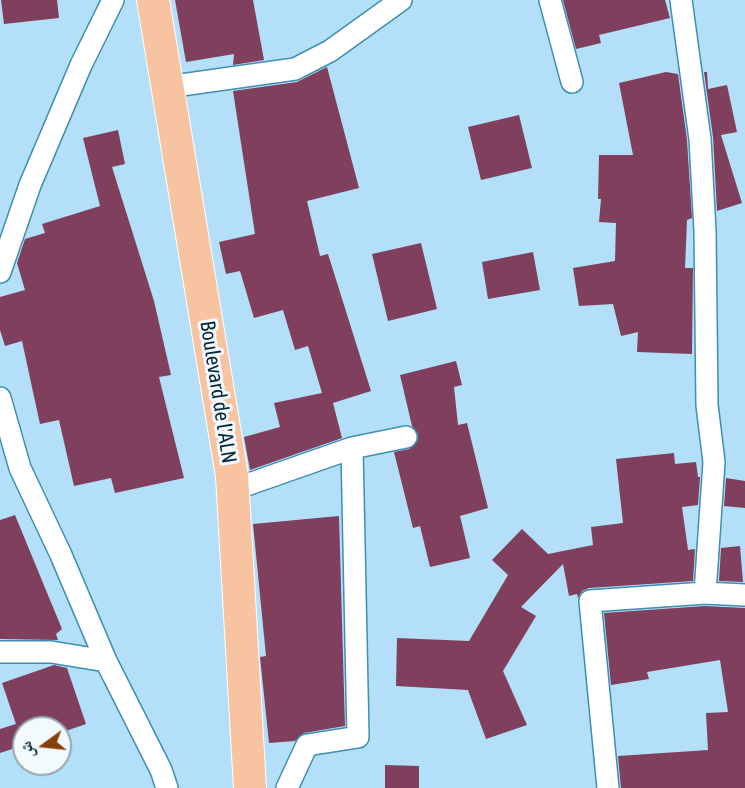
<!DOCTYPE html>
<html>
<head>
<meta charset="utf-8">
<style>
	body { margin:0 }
	#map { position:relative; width:745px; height:788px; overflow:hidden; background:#b3dff8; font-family:"Asap Condensed","Noto Naskh Arabic",sans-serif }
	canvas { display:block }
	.north { position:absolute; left:12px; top:716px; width:60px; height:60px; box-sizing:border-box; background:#f3fafe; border:2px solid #95a6af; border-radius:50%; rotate:255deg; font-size:16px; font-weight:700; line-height:24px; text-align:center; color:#072939 }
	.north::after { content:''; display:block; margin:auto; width:21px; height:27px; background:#83410e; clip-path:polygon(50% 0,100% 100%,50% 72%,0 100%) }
</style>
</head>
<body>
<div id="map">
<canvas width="745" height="788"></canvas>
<div class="north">ش</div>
</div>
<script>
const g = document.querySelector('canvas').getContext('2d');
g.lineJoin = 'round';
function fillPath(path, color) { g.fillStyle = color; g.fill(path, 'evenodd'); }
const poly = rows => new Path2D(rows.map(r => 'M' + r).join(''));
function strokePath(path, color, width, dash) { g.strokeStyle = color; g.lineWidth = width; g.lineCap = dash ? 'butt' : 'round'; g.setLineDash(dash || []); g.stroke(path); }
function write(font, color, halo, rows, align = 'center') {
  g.font = font + ' "Asap Condensed",sans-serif'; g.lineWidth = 6; g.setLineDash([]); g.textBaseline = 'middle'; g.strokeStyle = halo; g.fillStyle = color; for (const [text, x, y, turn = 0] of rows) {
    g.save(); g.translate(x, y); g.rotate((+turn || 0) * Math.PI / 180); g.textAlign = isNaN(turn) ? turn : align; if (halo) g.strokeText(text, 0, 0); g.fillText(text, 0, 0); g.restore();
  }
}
const building = poly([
	[1,0,57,0,59,18,4,24],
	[175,0,253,0,264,60,233,65,234,54,186,62],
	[563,0,665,0,670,18,599,35,601,43,576,49],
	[327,67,359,188,307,201,320,256,328,254,371,391,333,403,342,438,250,470,244,437,280,427,274,403,322,393,308,346,295,350,283,310,254,318,240,271,226,274,219,242,255,234,233,91,297,82],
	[666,72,678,74,687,140,692,218,687,220,685,268,693,268,692,354,637,352,638,332,621,336,613,304,579,306,573,268,615,261,616,223,599,222,601,199,598,199,599,155,633,155,619,83],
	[704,72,707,72,708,89,727,85,737,132,721,135,742,203,717,211,713,137],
	[519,115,532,168,481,180,468,127],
	[118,130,125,164,112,167,154,301,171,375,159,377,184,478,115,493,111,478,74,486,59,420,40,424,22,341,5,346,0,330,0,297,25,290,17,263,25,239,45,233,42,224,100,206,83,138],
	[421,243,437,309,388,321,372,254],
	[533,252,540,290,488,299,482,262],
	[456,361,462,385,454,387,458,425,467,423,488,508,460,516,470,558,430,567,420,526,413,528,394,452,409,449,418,440,418,434,412,426,400,375],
	[674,453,675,464,696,462,698,477,700,477,698,505,682,507,688,550,695,549,693,581,589,588,582,591,578,598,577,594,569,596,563,564,521,607,536,616,503,671,527,725,486,739,468,690,396,686,397,638,469,641,508,575,492,560,522,529,548,554,593,545,591,527,623,523,616,459],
	[726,478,745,481,745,508,724,506],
	[15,515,62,629,56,634,58,640,0,639,0,520],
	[339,516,345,726,304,733,295,741,269,743,260,657,266,656,253,524],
	[740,546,743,582,719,581,721,548],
	[705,606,745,608,745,788,621,788,618,756,708,750,706,713,728,712,720,660,647,672,649,679,611,685,604,613],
	[54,665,67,668,86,724,60,733,60,728,24,728,24,745,0,753,0,729,16,724,2,683],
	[385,765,419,766,419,788,385,788]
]);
const minor = poly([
	[550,0,572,82],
	[681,0,700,139,705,231,707,405,714,462,705,593],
	[167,87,295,69,330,51,401,0],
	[0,272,30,185,81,65,113,0],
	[0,398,20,468,61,555,106,661,161,770,167,788],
	[232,490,352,448,406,437],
	[0,652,51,652,106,661],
	[287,788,307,745,358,737,352,448],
	[608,788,590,601,705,593,745,595]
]);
const primary = poly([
	[153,0,232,476,250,788]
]);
const streetNames = [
	["Boulevard de l'ALN",218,392,81]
];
fillPath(building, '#7f3f5d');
strokePath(minor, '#3f8eb4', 24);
strokePath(primary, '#fff', 34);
strokePath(minor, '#fff', 21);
strokePath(primary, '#f8c3a1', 32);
write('21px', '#072939', '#f3fafe', streetNames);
</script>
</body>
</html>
